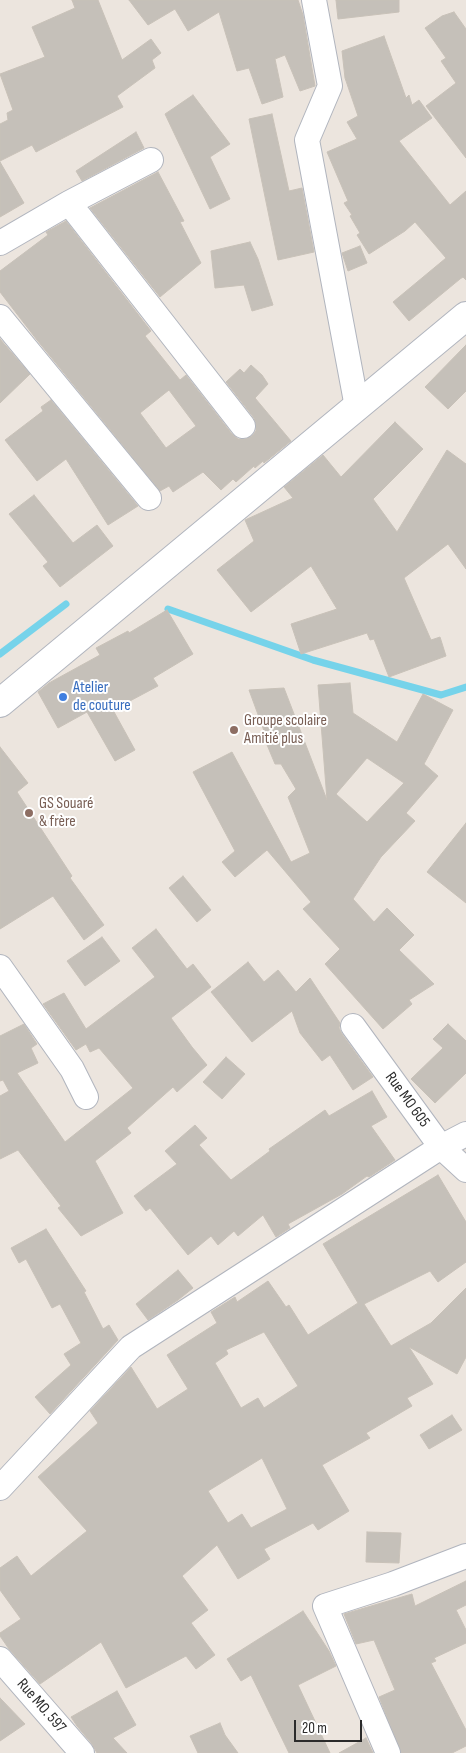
<!DOCTYPE html>
<html>
<head>
<meta charset="utf-8">
<style>
	body { margin:0 }
	#map { position:relative; width:466px; height:1753px; overflow:hidden; background:#ece5de; font-family:"Sofia Sans Condensed",sans-serif }
	canvas { display:block }
	.scale { position:absolute; left:294px; top:1720px; width:68px; height:22px; box-sizing:border-box; border:2px solid #2b2b2b; border-top:0; padding-left:6px; font-size:15px; line-height:18px; white-space:nowrap; color:#2b2b2b; -webkit-text-stroke:4px #fff; paint-order:stroke }
</style>
</head>
<body>
<div id="map">
<canvas width="466" height="1753"></canvas>
<div class="scale">20 m</div>
</div>
<script>
const g = document.querySelector('canvas').getContext('2d');
g.lineJoin = 'round';
const poly = rows => new Path2D(rows.map(r => 'M' + r).join(''));
function strokePath(path, color, width, dash) { g.strokeStyle = color; g.lineWidth = width; g.lineCap = dash ? 'butt' : 'round'; g.setLineDash(dash || []); g.stroke(path); }
function fillPath(path, color) { g.fillStyle = color; g.fill(path, 'evenodd'); }
function write(font, color, halo, rows, align = 'center') {
  g.font = font + ' "Sofia Sans Condensed",sans-serif'; g.lineWidth = 4; g.setLineDash([]); g.textBaseline = 'middle'; g.strokeStyle = halo; g.fillStyle = color; for (const [text, x, y, turn = 0] of rows) {
    g.save(); g.translate(x, y); g.rotate((+turn || 0) * Math.PI / 180); g.textAlign = isNaN(turn) ? turn : align; if (halo) g.strokeText(text, 0, 0); g.fillText(text, 0, 0); g.restore();
  }
}
const stream = poly([
	[168,609,313,660,441,695,466,687],
	[0,654,66,604]
]);
const building = poly([
	[72,0,98,0,122,60,151,39,161,53,152,60,155,68,117,96,123,107,36,152,32,145,0,161,0,124,8,120,7,113,13,110,0,74,45,57,32,27,75,8,72,0],
	[129,0,298,0,303,15,315,86,300,91,285,55,275,59,283,97,262,104,249,68,237,71,219,12,188,31,175,9,148,25,129,0],
	[336,0,399,0,399,12,338,19,336,0],
	[454,12,466,29,466,158,426,106,456,83,441,61,446,58,425,28,442,16,454,12],
	[384,36,406,98,409,95,412,105,419,100,432,118,399,141,450,205,466,191,466,280,463,277,460,279,409,321,393,302,446,258,415,222,405,231,369,254,357,235,360,233,350,216,352,215,344,203,348,201,327,152,357,139,347,122,358,116,345,78,342,51,384,36],
	[193,95,230,144,210,157,230,199,210,209,165,114,193,95],
	[272,114,289,191,302,188,314,252,278,260,249,119,272,114],
	[136,132,144,148,82,181,76,171,136,132],
	[0,162,24,203,0,217,0,162],
	[158,172,184,221,180,222,201,263,160,297,90,208,158,172],
	[66,221,151,331,145,336,180,380,186,375,232,434,238,439,245,439,252,436,256,431,256,424,254,418,226,382,240,369,244,373,251,365,262,375,268,384,255,398,291,441,264,463,263,461,255,468,254,466,236,482,233,479,221,490,203,472,173,492,169,486,160,491,37,340,0,292,0,271,48,235,46,232,66,221],
	[169,390,196,426,166,448,140,413,169,390],
	[250,242,258,259,273,305,252,311,244,285,215,288,211,251,250,242],
	[360,246,367,263,348,271,342,253,360,246],
	[0,339,30,374,0,403,0,339],
	[466,345,466,391,448,409,425,387,466,345],
	[51,400,138,506,108,525,66,459,37,481,5,440,43,411,41,407,51,400],
	[395,422,423,449,373,499,397,532,447,450,466,464,466,569,448,544,404,578,431,640,440,637,446,656,389,677,374,639,370,640,367,633,301,654,291,624,337,609,311,566,251,612,217,570,254,541,245,520,293,498,284,487,323,455,341,477,395,422],
	[34,495,73,543,97,525,113,546,60,587,43,566,48,562,9,514,34,495],
	[167,610,193,654,153,678,158,686,113,710,135,750,115,761,87,712,58,728,38,692,49,683,100,655,96,648,128,631,129,633,167,610],
	[350,683,353,713,397,742,423,694,453,710,424,764,438,776,406,813,415,821,381,857,353,899,374,922,387,908,414,935,399,950,434,984,409,1000,412,1004,383,1029,325,964,340,949,303,909,311,902,267,850,235,877,222,862,235,851,193,772,232,752,291,862,310,853,288,797,296,789,281,764,275,764,265,740,267,739,249,690,284,688,327,800,318,685,350,683],
	[367,758,404,783,367,822,336,794,367,758],
	[0,747,28,783,17,792,72,876,70,878,104,925,84,940,53,896,0,929,0,747],
	[466,823,466,903,427,872,466,823],
	[183,876,211,910,197,922,169,888,183,876],
	[156,929,187,969,193,964,211,987,171,1018,192,1047,207,1065,177,1092,173,1087,127,1128,131,1133,95,1161,123,1213,81,1236,58,1208,61,1206,18,1150,0,1159,0,1096,9,1091,3,1080,0,1081,0,1036,24,1024,37,1044,31,1048,38,1063,17,1073,65,1142,133,1088,99,1048,90,1052,86,1044,76,1050,43,1004,64,993,86,1029,155,977,132,948,156,929],
	[102,937,120,961,85,986,67,961,102,937],
	[248,962,264,982,278,970,296,992,310,978,340,1023,339,1028,342,1034,373,1077,353,1090,330,1055,322,1061,300,1033,292,1011,252,1042,211,992,248,962],
	[448,1024,466,1041,466,1073,435,1103,411,1079,443,1048,433,1039,448,1024],
	[226,1057,245,1074,222,1099,203,1082,226,1057],
	[372,1091,387,1117,371,1126,395,1160,369,1177,367,1176,342,1194,288,1224,290,1228,276,1237,263,1215,238,1236,234,1231,218,1245,211,1236,188,1255,150,1208,146,1211,134,1196,177,1164,165,1151,195,1125,207,1138,199,1145,231,1180,270,1151,269,1149,325,1110,329,1116,372,1091],
	[438,1175,466,1222,466,1262,438,1282,430,1271,364,1304,391,1346,431,1323,466,1288,466,1357,457,1374,409,1347,433,1384,407,1398,412,1406,366,1433,370,1438,322,1465,349,1511,318,1530,313,1523,264,1549,270,1559,238,1579,217,1545,182,1576,208,1610,191,1623,215,1655,196,1669,186,1656,126,1688,101,1642,40,1684,9,1649,0,1636,0,1633,21,1619,0,1590,0,1568,17,1556,31,1576,87,1531,38,1477,98,1423,90,1411,131,1367,157,1409,188,1389,167,1355,217,1323,211,1312,235,1297,237,1302,268,1281,286,1307,289,1305,308,1335,358,1303,323,1244,438,1175],
	[264,1332,298,1386,264,1408,258,1398,241,1408,215,1363,228,1354,226,1350,264,1332],
	[262,1458,287,1509,251,1528,242,1514,228,1523,208,1491,262,1458],
	[46,1229,86,1291,84,1292,103,1329,109,1325,118,1340,50,1414,35,1397,71,1365,64,1354,81,1343,60,1304,52,1308,26,1259,19,1263,11,1248,46,1229],
	[178,1270,193,1288,178,1300,148,1320,136,1304,178,1270],
	[452,1415,462,1430,429,1449,420,1435,452,1415],
	[367,1532,401,1533,399,1563,366,1562,367,1532],
	[466,1581,466,1605,456,1610,466,1630,466,1643,434,1658,436,1661,431,1663,466,1730,466,1746,452,1753,401,1753,379,1697,395,1690,374,1640,356,1644,344,1614,412,1594,415,1606,466,1581],
	[303,1611,329,1651,336,1666,298,1685,330,1753,289,1753,251,1675,241,1681,227,1659,303,1611],
	[117,1691,136,1725,113,1738,127,1753,97,1753,92,1744,77,1726,71,1717,117,1691],
	[0,1698,25,1724,0,1741,0,1698],
	[220,1723,225,1735,238,1753,198,1753,190,1736,220,1723],
	[366,1738,373,1753,339,1753,366,1738]
]);
const minor = poly([
	[314,0,330,86,307,140,357,407],
	[69,203,243,426],
	[0,243,69,203,151,160],
	[0,317,149,498],
	[0,967,72,1069,86,1097],
	[353,1026,441,1147,466,1170],
	[0,1488,131,1347,441,1147,466,1134],
	[0,1659,82,1753],
	[388,1753,325,1606,393,1584,466,1556]
]);
const tertiary = poly([
	[0,703,466,316]
]);
const markers = [
	[63,697,5,"#3f7fe0"],
	[234,730,5,"#8d6e63"],
	[29,813,5,"#8d6e63"]
];
const shopNames = [
	["Atelier",73,688],
	["de couture",73,706]
];
const educationNames = [
	["Groupe scolaire",244,721],
	["Amitié plus",244,739],
	["GS Souaré",39,804],
	["& frère",39,822]
];
const streetNames = [
	["Rue MO 605",407,1100,54],
	["Rue MO. 597",41,1706,49]
];
strokePath(stream, '#76d3ea', 7);
fillPath(building, '#c5c0b9');
strokePath(building, '#c8c1b8', 1);
strokePath(minor, '#b1b5be', 26);
strokePath(tertiary, '#b1b5be', 30);
strokePath(minor, '#fff', 24);
strokePath(tertiary, '#fff', 28);
for (const [x, y, r, color] of markers) { const dot = new Path2D(); dot.arc(x, y, r, 0, 2 * Math.PI); g.fillStyle = color; g.fill(dot); strokePath(dot, '#fff', 2); }
write('16px', '#366cbe', '#fff', shopNames, 'left');
write('16px', '#785e54', '#fff', educationNames, 'left');
write('16px', '#2b2b2b', '#fff', streetNames);
</script>
</body>
</html>
